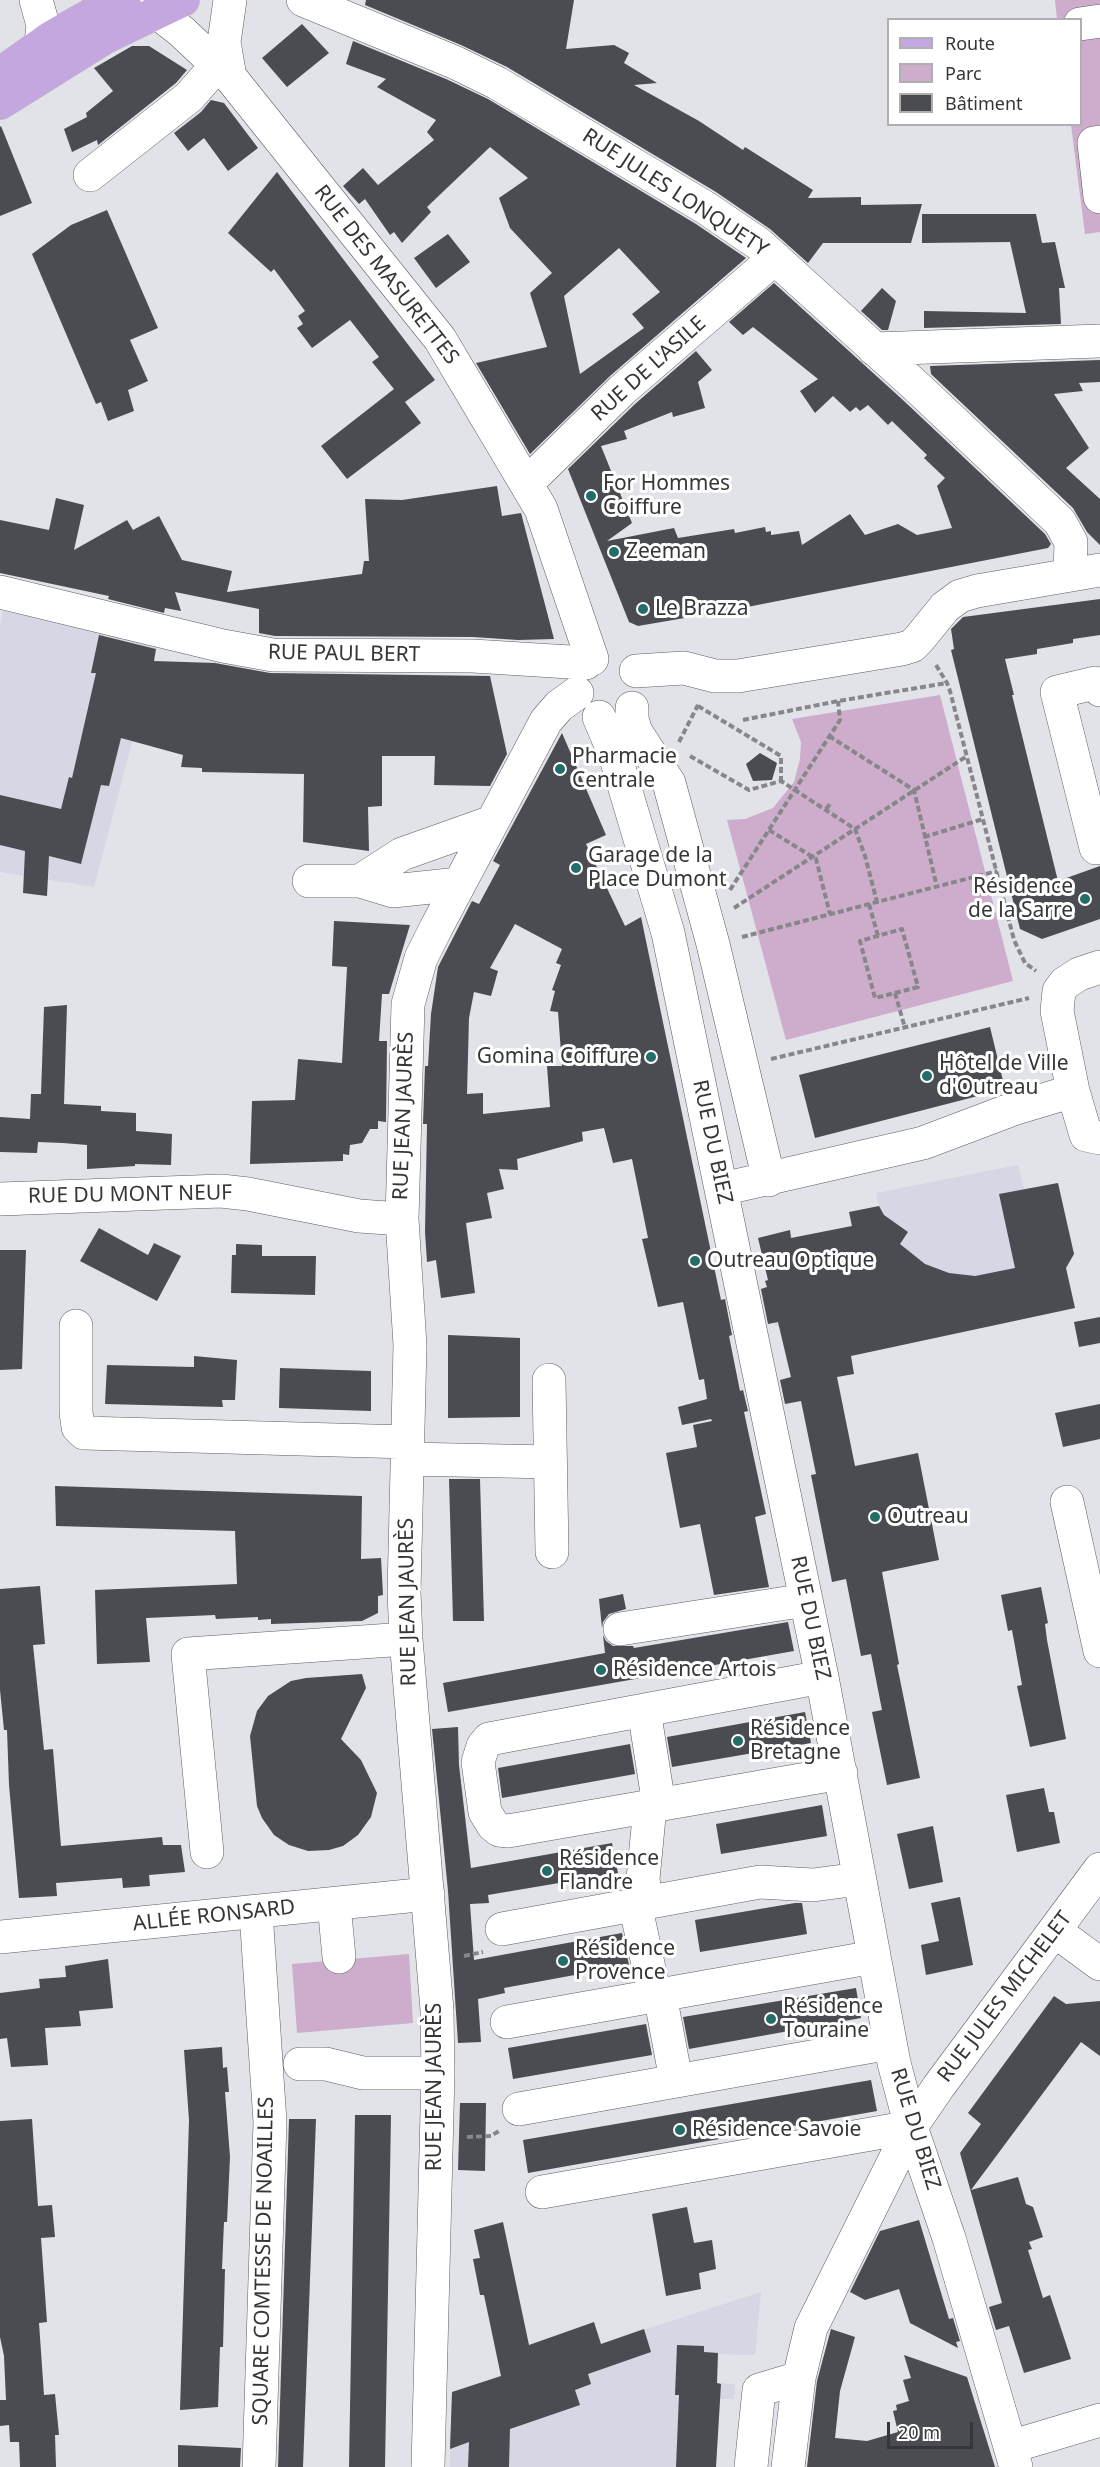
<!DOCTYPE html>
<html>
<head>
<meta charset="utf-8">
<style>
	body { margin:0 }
	#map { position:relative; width:1100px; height:2467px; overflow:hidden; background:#e2e2e9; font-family:"Noto Sans",sans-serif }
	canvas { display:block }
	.legend { position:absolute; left:887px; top:18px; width:195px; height:108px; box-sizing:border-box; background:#fff; border:2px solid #afafaf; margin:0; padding:8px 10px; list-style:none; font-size:18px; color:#363638 }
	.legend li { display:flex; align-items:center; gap:12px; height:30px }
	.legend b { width:30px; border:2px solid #afafaf }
	.scale { position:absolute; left:887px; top:2422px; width:86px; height:27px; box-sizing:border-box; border:3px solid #363638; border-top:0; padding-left:8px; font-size:18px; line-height:21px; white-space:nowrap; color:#363638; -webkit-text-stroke:4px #fff; paint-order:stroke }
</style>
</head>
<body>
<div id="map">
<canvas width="1100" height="2467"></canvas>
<ul class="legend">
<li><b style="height:8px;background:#c4a7df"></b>Route</li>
<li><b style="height:16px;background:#cdaccc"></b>Parc</li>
<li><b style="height:16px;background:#4a4c51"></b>Bâtiment</li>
</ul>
<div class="scale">20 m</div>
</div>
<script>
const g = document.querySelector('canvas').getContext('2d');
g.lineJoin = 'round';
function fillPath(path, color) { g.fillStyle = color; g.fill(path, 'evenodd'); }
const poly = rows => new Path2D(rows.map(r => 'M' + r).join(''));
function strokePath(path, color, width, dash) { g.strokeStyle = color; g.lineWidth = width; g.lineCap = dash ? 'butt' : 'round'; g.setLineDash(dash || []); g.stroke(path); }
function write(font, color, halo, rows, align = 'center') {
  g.font = font + ' "Noto Sans",sans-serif'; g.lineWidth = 6; g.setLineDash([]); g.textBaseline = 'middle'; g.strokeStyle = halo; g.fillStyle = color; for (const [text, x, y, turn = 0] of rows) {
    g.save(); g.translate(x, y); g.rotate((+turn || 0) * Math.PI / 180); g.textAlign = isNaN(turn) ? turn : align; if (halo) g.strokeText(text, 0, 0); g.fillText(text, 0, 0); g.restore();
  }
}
const built = poly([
	[3,611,158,643,94,887,0,872,0,627],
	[1018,1165,1024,1189,1058,1183,1074,1254,1070,1262,1065,1263,1075,1308,789,1369,779,1326,775,1326,774,1323,768,1324,760,1289,767,1287,765,1281,768,1280,758,1238,790,1230,792,1238,851,1226,849,1212,879,1206,876,1193],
	[761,2292,755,2355,718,2354,717,2383,735,2384,734,2399,720,2399,716,2467,450,2467,452,2392]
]);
const green = poly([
	[1055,0,1100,0,1100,232,1085,234,1071,125,1080,124,1080,20,1057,19],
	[940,695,1013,981,786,1040,727,820,745,819,773,808,794,782,800,759,801,742,792,719],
	[409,1954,413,2023,297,2033,292,1964]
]);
const building = poly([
	[366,0,574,0,566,49,614,45,629,53,624,63,657,83,634,85,699,121,743,150,745,147,813,190,808,198,861,197,861,205,922,204,911,243,823,243,808,263,770,229,716,192,507,67,461,45,365,5],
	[302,24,329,53,287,87,262,58],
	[353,41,446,79,488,99,696,224,746,258,610,376,530,454,476,363,547,347,530,293,552,273,510,228,499,198,528,178,490,147,427,207,431,212,402,243,394,232,390,235,365,199,359,204,343,186,363,168,378,185,434,140,427,132,436,120,377,87,386,79,346,64],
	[619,248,660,292,632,314,644,328,580,374,564,296],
	[132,46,149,46,187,70,176,83,98,145,97,140,72,152,64,129,87,117,86,113,113,91,94,68],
	[211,100,224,103,258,148,228,171,204,138,188,151,174,133,201,112],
	[1,126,32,203,0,216,0,127],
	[277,172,435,380,405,402,421,423,347,479,321,446,394,389,372,362,379,357,350,320,312,348,297,328,303,324,298,316,305,311,274,269,271,272,228,233],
	[107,210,158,328,130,340,148,381,128,390,134,411,108,421,101,402,96,404,32,254,71,225],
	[922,214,1036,214,1042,243,1055,242,1065,288,1059,288,1061,324,924,328,924,311,1026,313,1010,242,922,243],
	[448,234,470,262,436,288,414,258],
	[774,283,904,401,1045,534,1051,544,1048,548,737,609,638,626,629,622,568,469,635,404,696,351,712,370,698,382,705,408,673,417,672,412,624,431,627,439,601,446,632,523,607,541,674,528,678,538,734,529,735,533,765,527,766,532,771,531,771,535,799,531,802,545,850,514,865,535,898,524,917,535,952,528,937,486,945,478,924,458,927,455,892,421,888,425,868,405,860,411,856,407,850,412,833,396,815,413,800,391,818,379,753,327,743,335,729,322],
	[882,288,896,301,888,330,882,330,861,311],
	[1100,360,1100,382,1079,383,1083,391,1054,394,1089,448,1066,468,1100,499,1100,545,1087,532,1073,508,931,374,930,366],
	[497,486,502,516,521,513,554,639,518,640,473,637,275,636,259,633,259,609,175,592,181,611,165,608,164,613,108,599,109,596,0,573,0,520,49,530,56,498,84,505,74,550,127,520,133,530,159,516,182,560,232,571,227,592,362,574,364,561,369,561,365,499,402,500],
	[1100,599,1100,635,1073,639,1073,643,1037,649,1037,654,1005,659,1014,695,1012,695,1058,881,1100,866,1100,919,1042,939,1020,929,951,650,954,649,951,629,963,617],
	[99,635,156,649,154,661,215,663,270,673,490,676,507,754,490,786,434,785,435,756,382,756,382,806,368,807,369,851,303,842,304,774,202,772,202,768,181,767,183,755,121,738,109,786,101,785,81,864,49,856,47,896,23,893,25,851,0,845,0,795,61,809,69,777,72,778,96,673,91,673],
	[562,733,606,835,586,844,625,926,641,917,721,1300,725,1299,732,1335,729,1336,740,1391,743,1390,748,1411,744,1412,766,1514,755,1517,769,1587,714,1595,700,1524,680,1528,666,1453,697,1447,693,1425,712,1421,711,1419,682,1425,678,1407,707,1399,704,1379,699,1380,683,1302,658,1307,642,1239,648,1238,632,1159,613,1163,604,1128,582,1132,583,1141,517,1159,518,1170,499,1169,504,1189,487,1193,492,1218,466,1223,475,1293,441,1298,436,1260,427,1262,425,1232,427,1124,423,1124,425,1066,428,1066,431,1014,438,967,472,901,479,904,500,865,493,861],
	[515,924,562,949,556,963,561,965,552,990,555,991,550,1011,558,1012,562,1066,547,1066,550,1107,483,1114,483,1093,467,1094,469,1018,474,992,491,996,498,971,490,968],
	[760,753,777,763,772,780,753,781,746,764],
	[334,921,410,925,389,994,382,994,379,1041,387,1041,386,1122,378,1121,378,1129,370,1129,362,1143,350,1145,349,1155,343,1154,343,1161,250,1164,252,1101,295,1100,298,1059,342,1063,347,967,332,966],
	[67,1005,64,1104,101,1106,101,1111,136,1113,136,1131,172,1134,171,1165,135,1164,135,1166,87,1169,87,1145,63,1143,38,1142,37,1153,0,1152,0,1117,30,1119,31,1094,41,1094,44,1007],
	[990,1027,1005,1089,815,1138,799,1075],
	[1058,1183,1074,1254,1066,1268,1075,1308,851,1356,854,1374,837,1377,855,1466,918,1453,939,1560,882,1572,899,1664,897,1665,920,1778,887,1785,872,1712,882,1710,871,1654,861,1656,846,1579,832,1582,811,1475,816,1474,801,1401,785,1404,780,1380,791,1377,778,1322,768,1324,761,1289,767,1287,765,1281,768,1280,758,1238,790,1230,791,1238,852,1226,849,1212,879,1206,884,1215,908,1232,900,1244,925,1264,949,1273,975,1276,1015,1268,999,1194],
	[99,1228,148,1255,154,1243,181,1256,157,1301,80,1261],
	[236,1244,262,1245,262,1256,316,1256,315,1295,231,1293,232,1255,236,1255],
	[0,1250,26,1250,22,1369,0,1370],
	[1100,1317,1100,1343,1079,1347,1074,1322],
	[448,1335,520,1338,520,1417,448,1418],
	[194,1356,237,1360,235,1400,222,1400,223,1407,105,1404,107,1365,194,1367],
	[280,1368,371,1371,371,1411,279,1408],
	[1100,1404,1100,1439,1063,1447,1055,1413],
	[449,1479,480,1479,484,1621,453,1621],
	[55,1486,362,1496,361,1559,381,1558,383,1595,378,1596,378,1613,362,1621,271,1624,271,1619,258,1620,258,1617,216,1619,215,1615,146,1618,150,1662,97,1664,95,1590,237,1584,235,1531,56,1526],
	[40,1586,45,1644,33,1645,44,1750,53,1749,61,1846,162,1837,163,1845,181,1845,185,1872,149,1875,150,1886,123,1888,122,1878,56,1883,57,1896,19,1898,9,1785,7,1730,4,1730,0,1690,0,1589],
	[1041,1587,1048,1623,1045,1624,1047,1640,1066,1739,1030,1747,1017,1686,1022,1685,1012,1630,1008,1631,1001,1595],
	[623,1594,626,1609,609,1614,603,1622,602,1628,599,1599],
	[788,1622,794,1651,448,1712,443,1683,605,1653,603,1635,606,1641,613,1646,633,1646,634,1648],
	[362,1674,366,1688,341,1739,361,1760,377,1793,371,1817,358,1835,343,1846,329,1850,308,1851,289,1845,274,1835,262,1818,257,1806,250,1736,257,1711,268,1696,291,1681,306,1678],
	[805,1712,811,1743,672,1767,667,1737],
	[458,1727,459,1765,471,1868,612,1843,618,1873,488,1895,489,1903,470,1904,474,1960,622,1933,629,1965,504,1988,505,1993,478,1999,481,2042,458,2043,448,1891,432,1729],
	[630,1744,635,1774,502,1798,498,1768],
	[1044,1788,1049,1812,1054,1812,1060,1843,1017,1852,1006,1795],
	[822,1805,827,1836,721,1854,716,1824],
	[933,1826,943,1882,909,1889,897,1834],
	[960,1897,973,1965,926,1975,921,1945,939,1941,931,1903],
	[795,1903,802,1903,807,1934,700,1952,695,1920],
	[108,1959,113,2008,79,2011,81,2026,45,2028,48,2065,11,2067,7,2038,0,2039,0,1993,40,1988,39,1979,66,1977,65,1966],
	[856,1988,861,2018,689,2049,683,2017],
	[1054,1996,1066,2004,1100,2001,1100,2056,1081,2042,971,2190,1018,2177,1026,2204,1033,2207,1043,2237,1029,2242,1032,2249,1028,2250,1043,2298,1050,2295,1071,2359,1024,2373,1009,2326,996,2330,989,2307,1002,2303,960,2153,981,2124,968,2113],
	[646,2024,652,2055,513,2079,508,2048],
	[222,2047,223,2068,227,2067,229,2092,225,2092,230,2157,227,2222,224,2222,222,2269,225,2269,223,2347,220,2347,218,2407,180,2410,189,2120,184,2050],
	[871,2080,877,2111,528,2173,523,2140],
	[460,2103,486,2103,485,2171,458,2170],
	[355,2115,391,2115,385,2467,349,2467],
	[32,2119,38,2206,52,2205,55,2237,41,2238,47,2322,39,2323,44,2395,55,2394,59,2435,55,2435,56,2467,20,2467,19,2442,10,2442,9,2425,0,2426,0,2400,6,2400,4,2356,0,2337,0,2121],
	[289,2119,316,2119,303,2467,278,2467],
	[687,2207,694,2243,712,2240,716,2269,699,2273,701,2289,666,2296,652,2214],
	[919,2220,949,2319,953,2318,960,2341,956,2342,958,2348,910,2323,899,2289,865,2300,850,2292,880,2231],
	[503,2222,529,2345,594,2322,601,2344,644,2329,651,2352,588,2374,591,2384,575,2390,580,2405,510,2429,509,2467,468,2467,469,2442,450,2449,452,2392,501,2376,484,2295,480,2295,473,2259,480,2258,474,2230],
	[831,2329,855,2337,840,2391,835,2438,867,2441,898,2432,893,2411,897,2410,896,2405,909,2401,903,2380,911,2378,904,2355,967,2377,995,2467,807,2467,817,2381],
	[677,2345,704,2346,704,2352,718,2353,717,2383,721,2384,716,2467,676,2467,679,2395,675,2395],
	[178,2445,241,2448,240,2467,178,2467]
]);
const path = poly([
	[936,665,947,683,950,691,1014,940,1025,963,1036,971],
	[698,706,781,756,781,781],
	[743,720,838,701,947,683],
	[829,736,914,790,937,887],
	[679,742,698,705],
	[690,756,749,790,781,781,855,829,865,856,877,902],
	[826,809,831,803],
	[769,830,816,859,830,914],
	[924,837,983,819],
	[730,890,840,720,838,701],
	[869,904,878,936],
	[734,908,967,756],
	[742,937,997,871],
	[895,993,918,987,902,929,860,941,875,998,895,993,905,1028],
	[771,1059,1029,998],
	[464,1956,483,1952],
	[467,2137,491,2136,499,2131]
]);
const minor = poly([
	[36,0,43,25,41,43],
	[141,0,181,31,231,78,440,339,541,509,592,659],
	[230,0,224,42,230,77],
	[303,0,454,62,497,83,706,208,759,244,917,387,1060,522,1071,542,1070,575],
	[1080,24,1100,21],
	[1100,142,1094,143,1100,197],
	[90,175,189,97,225,56],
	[874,349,1100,341],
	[527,483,622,390,775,258],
	[0,592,223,646,273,655,473,656,586,663],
	[636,671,684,668,715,676,738,676,902,649,912,646,919,639,945,607,960,596,977,591,1100,570],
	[1100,690,1095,683,1057,692,1096,848,1100,847],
	[632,708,632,719,636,732,669,783,713,944,769,1180],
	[599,717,615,755,668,933,822,1677,894,2063,911,2127,949,2238,1016,2467],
	[309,881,360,881],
	[459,884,393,891,360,881,402,854,492,822],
	[1100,967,1079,974,1065,983,1059,991,1057,1011,1073,1091,1086,1135,1100,1138],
	[722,1189,923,1143,1013,1109,1073,1091],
	[0,1199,221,1191,248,1194,359,1216,402,1219],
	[76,1326,76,1412,78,1427,84,1433,408,1442],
	[549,1380,552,1552],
	[408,1459,550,1462],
	[1067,1502,1100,1651],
	[620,1629,806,1600],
	[822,1677,489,1739,483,1746,478,1762,485,1812,493,1825,499,1830,508,1831,841,1773],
	[644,1710,659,1805],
	[207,1852,188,1654,406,1639],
	[646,1902,643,1879,650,1807],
	[334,1904,339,1957],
	[635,1904,655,1996],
	[256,1912,270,2122,259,2467],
	[502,1929,760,1882,813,1885,859,1879],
	[1055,1931,1100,1964],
	[0,1937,428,1894],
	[660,1995,676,2080],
	[507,2022,874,1957],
	[300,2064,326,2064,363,2073,438,2073],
	[519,2109,890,2043],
	[542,2192,911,2127],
	[1010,2447,1100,2420],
	[428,2467,438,2073,437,2010,406,1639,404,1592,410,1345,402,1219,408,1004,421,958,436,928,546,721,559,706,577,693],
	[751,2467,759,2390,799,2378],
	[788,2467,799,2378,811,2328,911,2127,939,2086,1100,1869]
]);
const major = poly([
	[0,74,52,37,103,8,124,0],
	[0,103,104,38,183,0]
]);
const markers = [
	[591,496,6,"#226d68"],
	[614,552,6,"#226d68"],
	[643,609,6,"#226d68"],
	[560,769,6,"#226d68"],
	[576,868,6,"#226d68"],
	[1085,899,6,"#226d68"],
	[651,1057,6,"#226d68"],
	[927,1076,6,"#226d68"],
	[695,1261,6,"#226d68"],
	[875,1517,6,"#226d68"],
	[601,1670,6,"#226d68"],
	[738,1741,6,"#226d68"],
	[547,1871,6,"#226d68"],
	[563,1961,6,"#226d68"],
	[771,2019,6,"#226d68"],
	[680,2130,6,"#226d68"]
];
const streetNames = [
	["RUE JULES LONQUETY",675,193,33],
	["RUE DES MASURETTES",386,275,52],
	["RUE DE L'ASILE",649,369,-42],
	["RUE PAUL BERT",344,654,1],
	["RUE JEAN JAURÈS",404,1116,-88],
	["RUE DU BIEZ",712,1142,78],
	["RUE DU MONT NEUF",130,1195,-1],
	["RUE JEAN JAURÈS",408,1602,-91],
	["RUE DU BIEZ",810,1618,78],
	["ALLÉE RONSARD",214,1916,-6],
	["RUE JULES MICHELET",1005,1997,-53],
	["RUE JEAN JAURÈS",435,2087,-90],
	["RUE DU BIEZ",915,2129,73],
	["SQUARE COMTESSE DE NOAILLES",264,2261,-89]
];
const poiNames = [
	["For Hommes",603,484],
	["Coiffure",603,508],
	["Zeeman",626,552],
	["Le Brazza",655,609],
	["Pharmacie",572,757],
	["Centrale",572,781],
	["Garage de la",588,856],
	["Place Dumont",588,880],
	["Résidence",1073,887,"right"],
	["de la Sarre",1073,911,"right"],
	["Gomina Coiffure",639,1057,"right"],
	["Hôtel de Ville",939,1064],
	["d'Outreau",939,1088],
	["Outreau Optique",707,1261],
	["Outreau",887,1517],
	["Résidence Artois",613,1670],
	["Résidence",750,1729],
	["Bretagne",750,1753],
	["Résidence",559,1859],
	["Flandre",559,1883],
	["Résidence",575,1949],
	["Provence",575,1973],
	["Résidence",783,2007],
	["Touraine",783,2031],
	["Résidence Savoie",692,2130]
];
fillPath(built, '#d6d6e4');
fillPath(green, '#cdaccc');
fillPath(building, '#4a4c51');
strokePath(minor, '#5d5c62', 34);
strokePath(major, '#bfbfbf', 34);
strokePath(path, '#87878b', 4, [6, 3]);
strokePath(minor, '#fff', 33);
strokePath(major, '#c4a7df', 33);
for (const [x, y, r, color] of markers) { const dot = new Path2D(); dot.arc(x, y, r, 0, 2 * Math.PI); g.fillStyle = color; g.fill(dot); strokePath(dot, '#fff', 2); }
write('21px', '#363638', '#fff', streetNames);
write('21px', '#363638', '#fff', poiNames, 'left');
</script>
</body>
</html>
